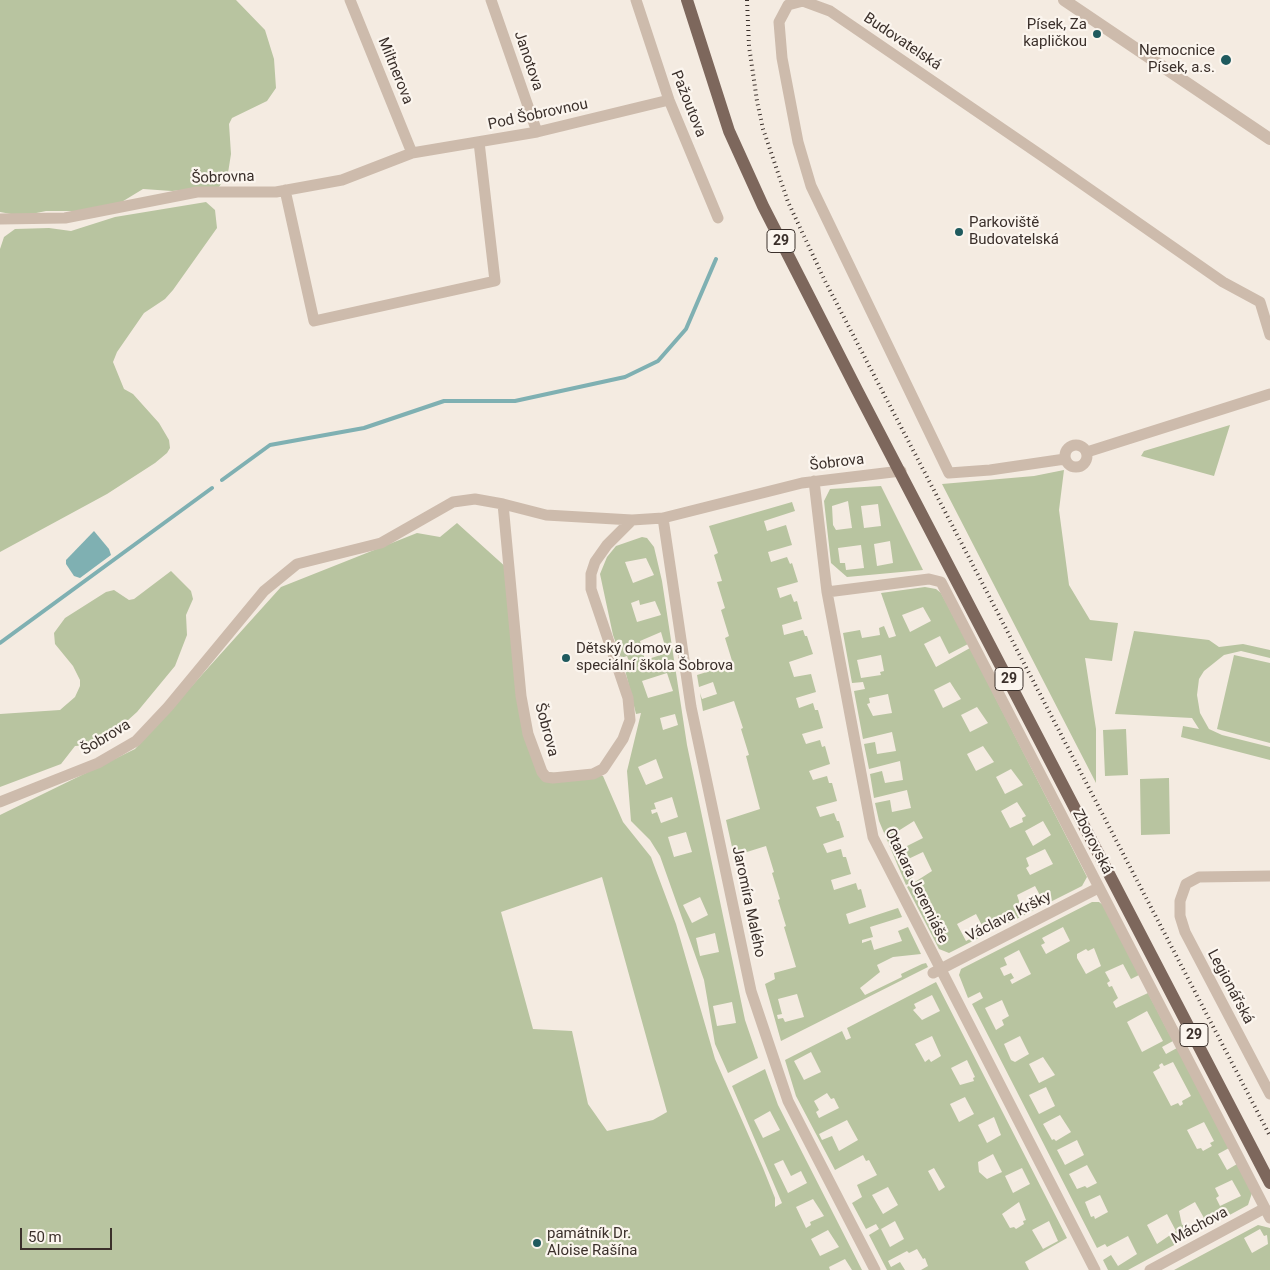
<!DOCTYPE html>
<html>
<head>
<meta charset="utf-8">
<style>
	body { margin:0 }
	#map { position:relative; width:1270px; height:1270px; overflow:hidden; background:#f4ebe1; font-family:Roboto,sans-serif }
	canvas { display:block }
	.scale { position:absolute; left:20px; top:1228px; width:92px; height:22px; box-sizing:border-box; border:2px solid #3b302b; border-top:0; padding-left:6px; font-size:15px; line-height:18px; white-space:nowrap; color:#3b302b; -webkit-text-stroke:4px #fbf5ee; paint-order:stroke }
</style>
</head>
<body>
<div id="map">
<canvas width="1270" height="1270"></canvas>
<div class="scale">50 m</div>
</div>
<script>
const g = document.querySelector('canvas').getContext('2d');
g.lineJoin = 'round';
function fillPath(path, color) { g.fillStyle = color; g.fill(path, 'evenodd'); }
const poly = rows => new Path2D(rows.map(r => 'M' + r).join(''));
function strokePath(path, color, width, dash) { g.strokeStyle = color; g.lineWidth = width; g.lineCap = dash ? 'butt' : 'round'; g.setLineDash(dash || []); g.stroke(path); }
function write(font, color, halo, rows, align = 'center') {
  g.font = font + ' Roboto,sans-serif'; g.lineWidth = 4.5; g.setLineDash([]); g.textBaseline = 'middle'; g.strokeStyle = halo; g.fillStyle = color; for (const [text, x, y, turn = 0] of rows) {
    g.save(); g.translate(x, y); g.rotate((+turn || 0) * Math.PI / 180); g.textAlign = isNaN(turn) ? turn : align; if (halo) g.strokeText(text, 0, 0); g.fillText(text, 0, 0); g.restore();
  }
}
const green = poly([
	[0,0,236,0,265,30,274,59,276,88,267,101,232,118,229,124,231,154,228,173,219,187,172,191,143,189,120,203,77,211,46,211,22,216,0,212],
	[206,202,215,210,217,228,173,290,165,299,144,313,117,352,113,362,124,389,133,394,159,423,169,440,170,448,167,453,155,463,107,494,0,552,0,249,4,237,15,229,49,228,71,231,115,217],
	[1230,425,1214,476,1141,456,1144,451],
	[1064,470,1059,510,1069,585,1090,620,1118,623,1112,661,1085,658,1096,729,1096,783,942,484,1034,476],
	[881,486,923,570,847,577,831,563,824,501,830,489],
	[848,501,852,528,836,530,833,525,832,506],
	[878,504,881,526,864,528,861,506],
	[890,541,893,563,877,566,874,544],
	[861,545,864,568,846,570,845,563,840,563,838,548],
	[792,502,795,511,764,521,767,531,786,525,792,545,768,552,771,562,787,557,790,564,792,563,798,582,777,588,780,598,791,594,794,602,797,601,802,619,782,625,784,635,803,630,805,636,807,636,813,654,789,662,794,677,811,674,816,692,796,698,799,708,813,703,815,710,818,710,823,728,802,734,806,744,820,740,822,747,825,746,830,764,809,771,813,780,827,776,829,783,832,783,837,801,816,807,820,817,834,813,837,821,839,821,844,837,823,844,827,853,841,849,843,857,846,857,851,874,831,880,834,890,856,883,858,890,861,889,866,907,846,914,849,924,898,908,902,917,870,927,873,937,862,940,862,943,871,940,874,950,902,941,898,931,908,927,921,954,893,957,877,965,880,972,860,988,865,995,902,977,901,974,922,964,926,963,928,967,781,1041,765,984,775,979,774,973,796,967,784,927,786,926,778,900,780,899,772,873,774,872,766,846,734,856,726,820,760,809,746,756,749,755,741,729,743,728,734,701,703,711,700,693,702,699,717,694,713,682,699,687,697,675,733,664,725,638,729,636,721,610,725,608,717,582,722,581,714,555,718,553,709,526],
	[797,994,804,1017,785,1022,783,1018,778,1019,777,1015,782,1014,778,999],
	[457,523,508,569,521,696,542,772,603,776,623,822,651,857,676,924,715,1059,763,1168,775,1198,775,1207,782,1203,732,1086,765,1069,778,1105,862,1270,852,1270,845,1259,829,1267,830,1270,0,1270,0,815,135,749,281,587,417,533,440,537],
	[602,877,667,1112,653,1120,607,1131,588,1104,572,1031,533,1029,501,912],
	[770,1111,780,1130,763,1138,754,1120],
	[783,1160,791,1176,801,1171,807,1183,788,1193,774,1164],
	[813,1199,824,1216,810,1222,811,1225,806,1228,796,1207],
	[828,1230,839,1247,820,1256,811,1239],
	[642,537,647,538,654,547,662,581,687,745,745,1020,758,1058,728,1073,715,1044,704,980,660,856,650,840,631,821,627,771,641,713,636,714,624,666,630,664,627,656,621,658,613,635,600,574,607,557,616,546],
	[646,558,654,575,633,583,625,562],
	[639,600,640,605,655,601,661,615,637,622,631,603],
	[661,632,667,653,645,660,640,641],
	[667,673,673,691,648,698,642,681],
	[675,714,678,725,663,730,660,718],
	[656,759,663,778,646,785,638,767],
	[672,797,678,817,661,823,657,812,652,814,651,810,656,809,654,803],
	[686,832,692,852,674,857,668,837],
	[700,897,708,915,692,923,683,905],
	[715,933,719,952,700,956,696,938],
	[732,1002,736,1023,717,1026,713,1006],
	[171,571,191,591,193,599,186,615,187,635,175,666,137,712,107,739,91,745,75,746,61,764,0,787,0,714,60,710,75,697,80,686,80,680,73,666,55,644,54,633,65,618,106,592,114,590,129,600,134,599],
	[925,587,936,589,941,593,968,644,949,654,940,636,924,644,936,667,970,648,1087,877,1082,886,949,953,939,949,907,887,932,871,923,852,904,861,914,881,906,885,879,821,875,803,890,800,892,812,911,808,907,790,874,798,870,774,882,771,885,783,903,780,900,761,869,769,864,744,875,742,877,754,896,751,892,732,863,739,854,691,865,689,863,682,852,683,843,633,860,630,862,638,880,635,879,628,884,626,889,638,896,636,881,593],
	[923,607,931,621,910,632,902,615],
	[881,655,884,671,880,672,881,675,861,678,857,660],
	[950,682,961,699,943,708,934,690],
	[888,694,892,713,873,716,867,704,870,703,869,698],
	[977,707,988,723,970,732,961,715],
	[983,746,994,762,976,771,967,754],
	[1011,769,1023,785,1005,794,996,777],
	[1017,802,1026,816,1022,818,1023,822,1010,828,1001,811],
	[914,821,923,838,903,848,895,833],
	[1043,821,1051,835,1033,846,1025,831],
	[1045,849,1053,864,1030,875,1026,868,1029,866,1026,858],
	[1035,886,1043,901,1025,910,1021,907,1017,895],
	[976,914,985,931,966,941,957,924],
	[1134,631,1209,640,1219,647,1243,644,1270,650,1270,658,1241,651,1224,655,1204,671,1199,679,1197,695,1200,713,1209,729,1222,735,1270,747,1270,760,1181,737,1183,726,1199,729,1192,718,1115,714],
	[1234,655,1270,663,1270,743,1217,729],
	[1126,729,1128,775,1105,776,1103,730],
	[1169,778,1170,834,1141,835,1140,779],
	[1092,902,1099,902,1103,905,1139,975,1131,979,1123,964,1105,972,1110,981,1107,983,1109,987,1112,986,1118,998,1113,1002,1116,1008,1148,993,1173,1041,1162,1047,1166,1054,1177,1048,1229,1148,1218,1154,1227,1170,1237,1164,1252,1193,1248,1205,1128,1270,1108,1270,1103,1260,1111,1255,1118,1266,1137,1254,1128,1236,1107,1247,1105,1244,1097,1248,972,1004,983,998,980,992,968,998,959,975,961,969],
	[1063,927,1070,941,1046,954,1041,945,1045,943,1042,938],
	[1094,948,1101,966,1086,974,1077,958,1077,954,1086,949,1088,951],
	[1019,950,1031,974,1012,984,1010,980,1014,978,1011,973,1004,976,1000,968,1007,965,1004,958],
	[1002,1000,1009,1016,1002,1020,1004,1025,996,1030,985,1008],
	[1147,1011,1163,1041,1142,1052,1127,1022],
	[1020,1036,1029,1054,1015,1062,1011,1060,1004,1044],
	[1043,1057,1055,1075,1039,1083,1029,1064],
	[1173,1062,1191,1096,1182,1101,1183,1104,1180,1106,1178,1103,1171,1106,1153,1072,1160,1068,1159,1065,1162,1063,1164,1066],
	[1046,1087,1055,1106,1039,1114,1029,1095],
	[1060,1115,1071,1132,1056,1141,1054,1139,1052,1140,1043,1124],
	[1204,1122,1214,1141,1210,1143,1212,1146,1203,1151,1201,1148,1197,1149,1187,1130],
	[1077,1140,1084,1155,1065,1165,1057,1150],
	[1087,1165,1097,1183,1087,1188,1085,1186,1077,1189,1069,1174],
	[1232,1180,1241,1196,1220,1206,1216,1198,1219,1196,1215,1188],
	[1100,1195,1108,1212,1095,1219,1094,1216,1091,1217,1085,1202],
	[1195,1202,1204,1218,1187,1227,1185,1224,1182,1225,1179,1211],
	[1167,1214,1176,1231,1157,1244,1147,1225],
	[936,982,1067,1238,1025,1262,1029,1270,921,1270,928,1266,925,1258,923,1259,917,1249,909,1253,907,1251,888,1261,891,1267,900,1262,905,1270,887,1270,869,1235,879,1229,876,1224,866,1229,852,1203,862,1197,857,1185,877,1175,869,1160,866,1161,863,1155,835,1170,796,1096,785,1060,842,1031,846,1040,851,1038,847,1028],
	[932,995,940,1011,922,1020,913,1010,916,1008,914,1004],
	[932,1036,941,1056,931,1062,929,1059,925,1062,915,1044],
	[811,1052,821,1072,804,1080,794,1061],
	[967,1060,975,1077,973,1078,974,1081,960,1085,951,1068],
	[827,1093,831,1099,834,1098,839,1108,819,1118,816,1112,819,1110,814,1101],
	[965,1097,974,1114,959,1122,950,1104],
	[994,1117,1001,1135,987,1143,978,1125],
	[847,1120,858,1140,839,1151,832,1136,822,1140,819,1134],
	[993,1154,1002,1172,987,1179,979,1172,978,1162],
	[934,1168,945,1187,939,1191,928,1171],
	[1022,1168,1030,1184,1013,1193,1005,1176],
	[888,1187,898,1205,883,1214,872,1195],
	[1019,1202,1026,1220,1023,1221,1024,1224,1016,1229,1014,1227,1010,1228,1002,1214],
	[895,1221,904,1239,890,1247,881,1229],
	[1049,1221,1058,1241,1043,1249,1032,1230],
	[1258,1225,1270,1228,1270,1270,1174,1270],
	[1260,1229,1264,1236,1267,1235,1268,1244,1252,1253,1244,1238]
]);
const water = poly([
	[94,531,109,549,111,555,80,578,74,576,66,564,66,560]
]);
const stream = poly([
	[222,480,270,445,364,428,444,401,515,401,625,377,658,361,686,329,716,259],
	[0,643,212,488]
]);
const minor = poly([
	[350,0,412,153],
	[491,0,537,132],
	[636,0,669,100,718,218],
	[285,190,314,321,495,281,479,142],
	[0,219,65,218,197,192,276,192,342,180,412,153,537,132,669,100],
	'1065 456a11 11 0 1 1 22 0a11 11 0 1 1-22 0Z',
	[1087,452,1270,394],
	[1065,459,990,470,949,473,811,186,798,142,782,58,779,22,788,5,803,1,830,11,1045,158,1223,282,1260,302,1270,335],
	[814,481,827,592,873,837,1095,1270],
	[503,504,521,696,528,734,542,772,546,777,553,778,593,774,603,769,623,739,630,720,628,698,591,589,591,574,595,562,607,545,632,520],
	[663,518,691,707,751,991,788,1101,875,1270],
	[827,592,929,579,941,582,1270,1218],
	[0,802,98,763,136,741,168,707,264,591,297,564,381,543,453,502,475,499,503,504,546,515,632,520,663,518,802,483,901,471],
	[1270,876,1199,877,1186,884,1180,901,1180,916,1185,932,1270,1094],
	[933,973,1098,888],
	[1150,1270,1265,1208]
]);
const tertiary = poly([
	[1064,0,1270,139]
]);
const primary = poly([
	[687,0,729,131,763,206,857,390,1270,1183]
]);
const rail = poly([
	[747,0,749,46,757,101,763,129,788,202,825,281,1270,1136]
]);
const markers = [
	[1097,34,5,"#1f5a5e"],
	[1226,60,6,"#1f5a5e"],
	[959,232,5,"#1f5a5e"],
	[566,658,5,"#1f5a5e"],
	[537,1243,5,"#1f5a5e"]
];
const shields = [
	[781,241,28],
	[1009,679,28],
	[1194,1035,28]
];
const shieldNames = [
	["29",781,241],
	["29",1009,679],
	["29",1194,1035]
];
const poiNames = [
	["Písek, Za",1087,25,"right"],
	["kapličkou",1087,42,"right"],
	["Nemocnice",1215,51,"right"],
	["Písek, a.s.",1215,68,"right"],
	["Parkoviště",969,223],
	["Budovatelská",969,240],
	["Dětský domov a",576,649],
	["speciální škola Šobrova",576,666],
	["památník Dr.",547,1234],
	["Aloise Rašína",547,1251]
];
const streetNames = [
	["Budovatelská",902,42,34],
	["Janotova",528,61,71],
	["Miltnerova",395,71,68],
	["Pažoutova",688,104,68],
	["Pod Šobrovnou",538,115,-12],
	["Šobrovna",223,178,-2],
	["Šobrova",837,463,-7],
	["Šobrova",546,730,75],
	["Šobrova",106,738,-31],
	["Zborovská",1092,842,63],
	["Otakara Jeremiáše",916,886,64],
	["Jaromíra Malého",748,902,78],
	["Václava Kršky",1009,917,-27],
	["Legionářská",1230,987,62],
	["Máchova",1200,1226,-28]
];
fillPath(green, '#b8c4a0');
fillPath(water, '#7fb0b2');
strokePath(stream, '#7fb0b2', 4);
strokePath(minor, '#cdbbac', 11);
strokePath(tertiary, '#cdbbac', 12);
strokePath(primary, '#7d675c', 12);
strokePath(rail, '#3b302b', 4, [1, 4]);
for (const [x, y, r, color] of markers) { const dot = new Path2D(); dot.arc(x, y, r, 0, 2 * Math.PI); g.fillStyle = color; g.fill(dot); strokePath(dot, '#fbf5ee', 2); }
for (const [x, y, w] of shields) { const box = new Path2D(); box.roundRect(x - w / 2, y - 11.5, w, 23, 4); g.fillStyle = '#fbf5ee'; g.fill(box); strokePath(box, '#3b302b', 1); }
write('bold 14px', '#3b302b', null, shieldNames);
write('15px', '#3b302b', '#fbf5ee', poiNames, 'left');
write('15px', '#3b302b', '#fbf5ee', streetNames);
</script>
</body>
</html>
